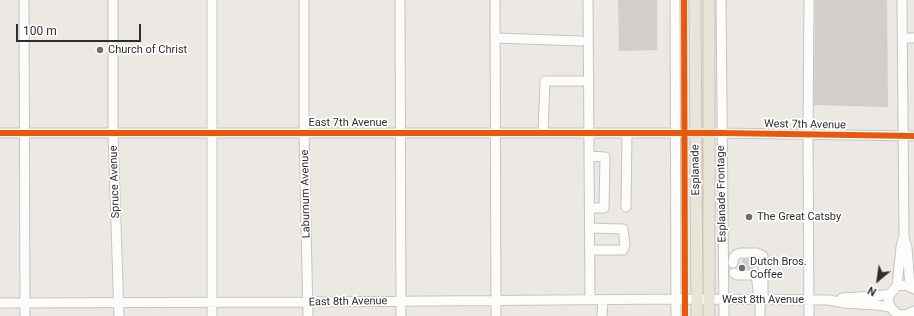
<!DOCTYPE html>
<html>
<head>
<meta charset="utf-8">
<style>
	body { margin:0 }
	#map { position:relative; width:914px; height:316px; overflow:hidden; background:#ece8e4; font-family:Roboto,sans-serif }
	canvas { display:block }
	.north { position:absolute; left:858px; top:260px; width:40px; height:40px; -webkit-text-stroke:3px #fff; paint-order:stroke; rotate:209deg; font-size:11px; font-weight:700; line-height:16px; text-align:center; color:#2e2e2e }
	.north::after { content:''; display:block; margin:auto; width:14px; height:18px; background:#2e2e2e; clip-path:polygon(50% 0,100% 100%,50% 72%,0 100%) }
	.scale { position:absolute; left:16px; top:24px; width:125px; height:18px; box-sizing:border-box; border:2px solid #2e2e2e; border-top:0; padding-left:5px; font-size:12px; line-height:14px; white-space:nowrap; color:#2e2e2e; -webkit-text-stroke:3px #fff; paint-order:stroke }
</style>
</head>
<body>
<div id="map">
<canvas width="914" height="316"></canvas>
<div class="north">N</div>
<div class="scale">100 m</div>
</div>
<script>
const g = document.querySelector('canvas').getContext('2d');
g.lineJoin = 'round';
function fillPath(path, color) { g.fillStyle = color; g.fill(path, 'evenodd'); }
const poly = rows => new Path2D(rows.map(r => 'M' + r).join(''));
function strokePath(path, color, width, dash) { g.strokeStyle = color; g.lineWidth = width; g.lineCap = dash ? 'butt' : 'round'; g.setLineDash(dash || []); g.stroke(path); }
function write(font, color, halo, rows, align = 'center') {
  g.font = font + ' Roboto,sans-serif'; g.lineWidth = 3.5; g.setLineDash([]); g.textBaseline = 'middle'; g.strokeStyle = halo; g.fillStyle = color; for (const [text, x, y, turn = 0] of rows) {
    g.save(); g.translate(x, y); g.rotate((+turn || 0) * Math.PI / 180); g.textAlign = isNaN(turn) ? turn : align; if (halo) g.strokeText(text, 0, 0); g.fillText(text, 0, 0); g.restore();
  }
}
const building = poly([
	[618,0,657,0,657,50,619,51],
	[815,0,887,0,888,107,814,105],
	[742,259,753,259,754,269,739,269,737,268,739,263,742,263]
]);
const minor = poly([
	[24,0,25,316],
	[113,0,113,133,119,316],
	[304,0,304,133,308,316],
	[400,0,401,316],
	[495,0,496,316],
	[588,0,590,300],
	[675,0,676,316],
	[721,0,724,316],
	[902,0,904,237,907,247,910,287],
	[495,38,581,41],
	[903,38,914,38],
	[0,133,722,133,914,136],
	[543,133,545,81,589,81],
	[589,156,605,157,604,208,590,208],
	[626,207,627,133],
	[590,228,623,229,625,245,623,250,590,250],
	[733,263,734,257,737,254,741,253,757,253,763,256,763,300],
	[734,273,737,275,753,275,756,277,757,281,758,292],
	[897,286,901,247,903,239],
	[914,289,906,285,897,286,890,294,888,298,890,307,897,314,906,315,914,311],
	[842,298,876,296,890,294],
	[0,303,308,302,677,299,829,300,844,303,876,305,890,307],
	[212,316,212,0],
	[602,316,603,300],
	[760,316,760,300],
	[809,316,808,135,809,0]
]);
const major = poly([
	[695,0,697,316],
	[709,316,709,0]
]);
const cycleway = poly([
	[684,0,685,316],
	[0,133,722,133,914,136]
]);
const markers = [
	[100,50,4,"#706f6e"],
	[749,217,4,"#706f6e"],
	[742,268,4,"#706f6e"]
];
const poiNames = [
	["Church of Christ",108,50],
	["The Great Catsby",757,217],
	["Dutch Bros.",750,262],
	["Coffee",750,275]
];
const streetNames = [
	["East 7th Avenue",348,123],
	["West 7th Avenue",805,125,1],
	["Esplanade",696,170,-91],
	["Spruce Avenue",115,182,-92],
	["Laburnum Avenue",306,194,-91],
	["Esplanade Frontage",722,194,-91],
	["West 8th Avenue",763,300],
	["East 8th Avenue",348,302,-1]
];
fillPath(building, '#d1cecb');
strokePath(minor, '#c5c4c5', 11);
strokePath(major, '#c6c5c4', 13);
strokePath(minor, '#fcfcfb', 9);
strokePath(major, '#e8e4d6', 11);
strokePath(cycleway, '#e8590c', 6);
for (const [x, y, r, color] of markers) { const dot = new Path2D(); dot.arc(x, y, r, 0, 2 * Math.PI); g.fillStyle = color; g.fill(dot); strokePath(dot, '#fff', 1.5); }
write('11px', '#2e2e2e', '#fff', poiNames, 'left');
write('11px', '#2e2e2e', '#fff', streetNames);
</script>
</body>
</html>
